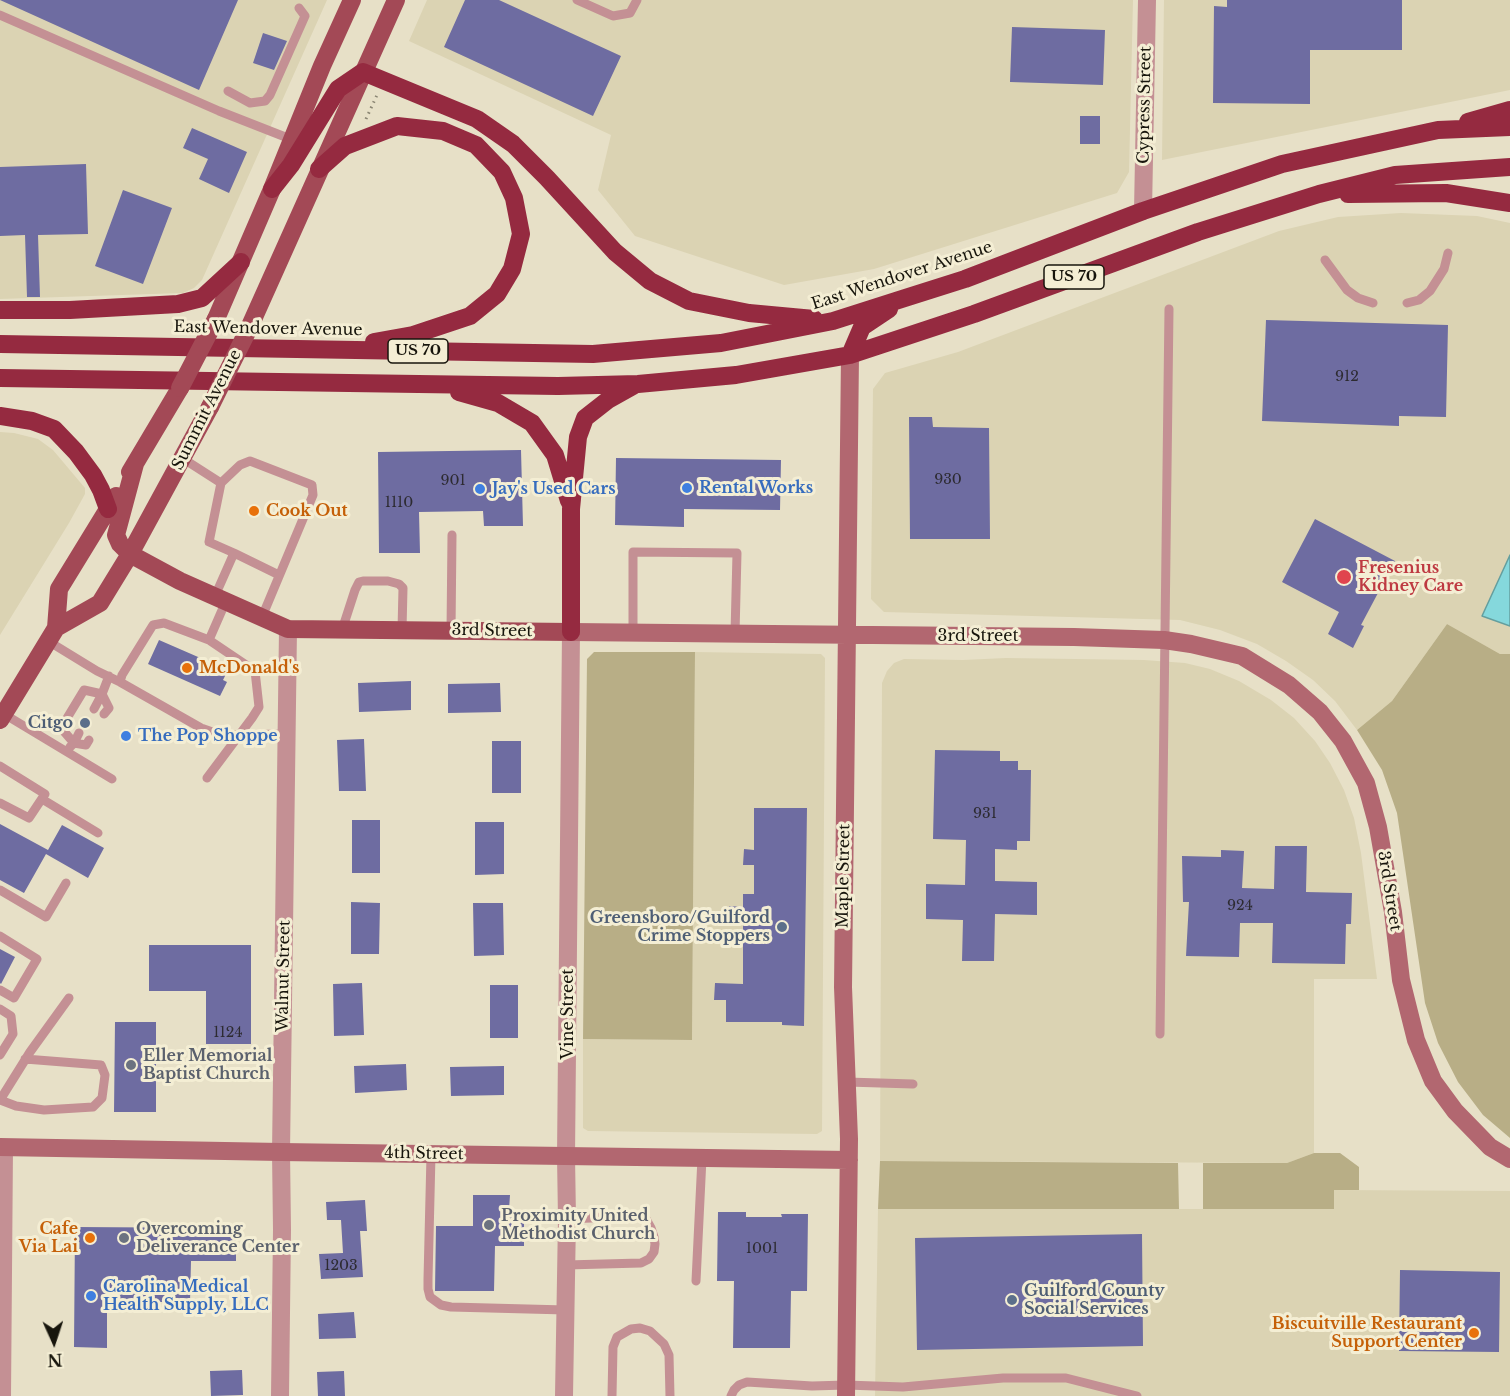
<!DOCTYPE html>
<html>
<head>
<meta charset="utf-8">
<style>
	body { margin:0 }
	#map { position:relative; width:1510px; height:1396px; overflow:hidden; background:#e7e0c7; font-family:"Libre Baskerville",serif }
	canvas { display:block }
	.north { position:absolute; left:24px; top:1312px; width:60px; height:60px; -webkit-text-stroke:4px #f4eed4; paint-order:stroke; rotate:177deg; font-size:16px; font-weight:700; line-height:24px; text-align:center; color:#17150c }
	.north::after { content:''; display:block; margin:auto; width:21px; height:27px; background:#17150c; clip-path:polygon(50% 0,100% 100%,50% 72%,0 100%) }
</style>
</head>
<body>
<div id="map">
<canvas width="1510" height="1396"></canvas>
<div class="north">N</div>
</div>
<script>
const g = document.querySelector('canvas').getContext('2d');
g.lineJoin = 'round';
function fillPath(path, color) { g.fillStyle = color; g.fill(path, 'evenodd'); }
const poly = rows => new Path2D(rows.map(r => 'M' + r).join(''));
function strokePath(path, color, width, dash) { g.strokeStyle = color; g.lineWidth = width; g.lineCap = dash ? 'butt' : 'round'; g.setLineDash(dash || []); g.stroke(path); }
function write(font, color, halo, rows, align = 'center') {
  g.font = font + ' "Libre Baskerville",serif'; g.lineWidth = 6; g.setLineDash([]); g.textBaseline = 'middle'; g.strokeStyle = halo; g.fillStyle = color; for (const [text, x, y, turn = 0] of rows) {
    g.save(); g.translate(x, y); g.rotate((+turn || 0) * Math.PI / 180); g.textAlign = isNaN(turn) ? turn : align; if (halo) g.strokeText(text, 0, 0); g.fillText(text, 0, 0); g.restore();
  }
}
const built = poly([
	[0,0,327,0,202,280,194,288,183,293,0,299],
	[427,0,1133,0,1129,172,1117,193,874,269,784,285,635,236,598,190,611,135,409,41],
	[1164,0,1510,0,1510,90,1162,160],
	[1401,213,1477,216,1510,223,1510,654,1500,654,1447,624,1392,701,1357,730,1335,701,1313,680,1286,661,1257,644,1220,630,1180,620,884,612,871,599,873,389,885,373,958,352,1279,231,1338,217],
	[0,432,14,433,38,439,53,450,85,488,85,494,69,523,0,635],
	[695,652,821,654,825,658,822,1131,817,1134,588,1131,583,1128,583,1039,692,1040],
	[1006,658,1144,660,1185,663,1210,669,1239,681,1271,700,1294,718,1315,741,1330,763,1344,790,1354,818,1361,853,1377,979,1314,979,1314,1153,1287,1163,880,1161,882,683,887,671,894,663,904,659,963,660],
	[1334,1190,1510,1191,1510,1396,875,1396,878,1209,1333,1209]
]);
const green = poly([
	[1447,624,1500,654,1510,654,1510,1138,1483,1115,1458,1082,1438,1043,1425,1003,1397,813,1382,770,1357,730,1392,701],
	[594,652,695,652,692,1040,583,1039,587,659],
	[1314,1153,1340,1153,1359,1167,1359,1190,1334,1190,1334,1209,1203,1209,1203,1163,1287,1163],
	[880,1161,1178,1163,1179,1209,878,1209]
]);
const water = poly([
	[1510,555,1510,626,1482,616,1510,555]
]);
const building = poly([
	[0,0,238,0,199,90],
	[465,0,499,0,621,56,593,116,444,47],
	[1227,0,1402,0,1402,50,1310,50,1310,104,1213,103,1214,6,1227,7],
	[1012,27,1105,30,1103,85,1010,82],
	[263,33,287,41,274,70,253,63],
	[1080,116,1100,116,1100,144,1080,144],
	[192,128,247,152,229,193,199,179,208,159,183,148],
	[86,164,88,234,38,235,40,297,27,297,25,235,0,236,0,167],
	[123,190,172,208,143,284,95,266],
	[1266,320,1448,325,1446,417,1399,416,1399,426,1262,421],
	[909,417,932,417,933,427,989,428,990,539,910,539],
	[521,450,523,526,484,526,483,511,419,512,420,553,379,553,378,452],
	[616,458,781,460,780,510,684,509,684,527,615,525],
	[1315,519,1395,561,1361,625,1364,626,1353,648,1328,634,1339,612,1282,582],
	[159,640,228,670,223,680,227,682,220,696,148,664],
	[411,681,411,710,359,712,358,683],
	[500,683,501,712,448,713,448,684],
	[364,739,366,791,339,791,337,740],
	[492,741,521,741,521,793,492,793],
	[935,750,1000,751,1000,761,1018,761,1018,770,1031,770,1030,841,1017,841,1017,850,995,849,995,881,1037,882,1037,915,995,914,994,961,962,961,963,920,926,919,926,884,965,885,966,840,933,839],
	[754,808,807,808,804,1026,782,1025,782,1022,726,1022,726,1000,714,1000,715,983,743,984,743,923,729,923,729,906,743,907,743,894,754,894,754,865,743,865,744,849,754,850],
	[352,820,380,820,380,873,352,873],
	[475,822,504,822,504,874,475,875],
	[0,824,48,850,62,825,104,848,88,878,46,854,24,893,0,880],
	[1275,846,1307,846,1306,892,1352,893,1351,924,1346,924,1345,964,1272,963,1273,923,1240,923,1239,957,1186,956,1189,902,1183,902,1182,856,1221,857,1221,850,1244,851,1242,888,1274,889],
	[351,902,380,903,379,954,351,954],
	[473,903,503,903,504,955,474,956],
	[149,945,251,945,251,1044,206,1044,206,991,149,991],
	[0,949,15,957,1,984,0,983],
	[362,983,364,1035,334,1036,333,984],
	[490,985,518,985,518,1038,490,1038],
	[115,1022,156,1022,156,1112,114,1112],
	[406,1064,407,1090,355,1093,354,1066],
	[504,1066,504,1095,451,1096,450,1067],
	[473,1195,510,1195,509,1210,524,1210,524,1246,495,1246,494,1291,435,1291,436,1226,473,1226],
	[365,1200,367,1231,360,1231,363,1277,321,1279,319,1254,343,1253,341,1220,327,1220,326,1202],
	[718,1212,746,1212,746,1217,782,1217,781,1214,808,1214,807,1291,791,1291,790,1348,733,1348,734,1281,717,1281],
	[75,1227,236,1228,236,1261,191,1261,190,1302,150,1302,150,1311,107,1311,107,1348,74,1347],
	[1142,1234,1143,1346,917,1350,915,1238],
	[1400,1270,1500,1272,1499,1352,1399,1351],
	[354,1312,356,1338,319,1339,318,1314],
	[242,1370,243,1395,211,1396,210,1371],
	[344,1371,345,1396,318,1396,317,1372]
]);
const path = poly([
	[366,119,377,95]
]);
const lane = poly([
	[577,0,613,16,630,13,637,0],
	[0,15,219,111,293,140],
	[228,91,250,103,265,101,270,95,305,16,299,8],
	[1325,260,1347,290,1358,298,1373,303],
	[1407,303,1419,300,1430,291,1444,269,1448,253],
	[182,458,221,483,209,542,234,553,215,596],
	[221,483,240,465,250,461,312,485,313,495,262,617],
	[234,553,279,575],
	[342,630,355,590,359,582,363,581,388,581,399,584,403,588,402,630],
	[451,631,452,535],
	[633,633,633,552,737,553,735,634],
	[209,640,226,601],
	[48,641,97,671,120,682,201,728,221,735,287,734],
	[120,682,122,675,153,625,164,623,209,640,255,671,259,707,252,718,207,778],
	[4,714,112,779],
	[104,714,109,708,102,694,109,676],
	[79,733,74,743,61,728,84,690,102,694,94,709],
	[70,747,74,743,86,745,89,740],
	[0,766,45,794,29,818,0,803],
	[42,799,98,833],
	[0,890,46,917,66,883],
	[0,936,37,959,14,998,0,990],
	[0,1009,11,1016,13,1034,0,1055],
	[1160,1034,1169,309],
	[25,1059,101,1065,105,1075,102,1098,93,1107,44,1110,16,1106,0,1100,30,1052,69,998],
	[847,1082,913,1084],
	[431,1155,428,1279,428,1289,430,1297,441,1305,451,1307,566,1310],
	[566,1265,641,1263,649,1259,654,1252,655,1244,654,1237,651,1228,646,1219,639,1216,567,1219],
	[696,1281,702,1158],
	[612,1396,613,1347,617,1337,631,1329,640,1328,650,1331,664,1344,669,1355,670,1396],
	[731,1396,734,1390,739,1385,747,1382,812,1386,846,1385,903,1387,1003,1378,1066,1378,1137,1396]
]);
const street = poly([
	[1143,211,1147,0],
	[2,1396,4,1148],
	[280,1396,282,1230,281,1152,288,629],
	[564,1396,567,1219,566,1156,571,632]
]);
const secondary = poly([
	[571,632,1074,637,1164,640,1191,644,1242,656,1289,685,1320,712,1343,741,1366,783,1378,827,1393,912,1401,980,1416,1040,1433,1081,1455,1111,1490,1147,1510,1159],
	[0,1147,281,1152,849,1160],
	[846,1396,849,1139,843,987,850,355]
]);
const primary = poly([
	[216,319,272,189,322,66,352,0],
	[250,326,396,0],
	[135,464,116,535,120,544,130,554,180,581,288,629,571,632],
	[130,472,180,388],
	[56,628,100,603,130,554,210,407],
	[0,720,56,628,59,589,116,496]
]);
const highway = poly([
	[1468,122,1510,110],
	[319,169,345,146,397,126,443,131,476,145,502,172,514,198,521,234,512,269,497,294,470,316,413,335,374,342],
	[272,189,291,165,338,89,363,72,477,119,513,144,547,178,615,252,650,281,689,301,749,313,814,319],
	[1348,194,1446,193,1510,203],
	[0,310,70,310,178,304,202,298,241,262],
	[0,344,593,354,721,343,833,321,905,298,965,279,1143,211,1282,164,1438,130,1510,127],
	[850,355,862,327,889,309],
	[0,378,558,386,638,384,736,375,850,355,974,314,1198,232,1319,194,1395,175,1510,167],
	[459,392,498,403,532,423,555,455,569,501],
	[0,416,32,421,54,429,76,452,93,475,101,490,108,509],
	[571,632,571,509,578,437,585,418,608,400,633,386]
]);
const primaryBridge = poly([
	[180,388,216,319],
	[210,407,250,326]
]);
const markers = [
	[687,488,6,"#3f7fe0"],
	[480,489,6,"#3f7fe0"],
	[254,511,6,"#e8710a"],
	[1344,577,8,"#e0444e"],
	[187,668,6,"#e8710a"],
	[85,723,6,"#5c6f8a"],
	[126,736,6,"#3f7fe0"],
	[782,927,6,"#5c6f8a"],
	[131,1065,6,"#6b7280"],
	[489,1225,6,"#6b7280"],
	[90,1238,6,"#e8710a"],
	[124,1238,6,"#6b7280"],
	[91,1296,6,"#3f7fe0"],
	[1012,1300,6,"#5c6f8a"],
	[1474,1333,6,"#e8710a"]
];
const numberNames = [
	["912",1347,377],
	["930",948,480],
	["901",453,481],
	["1110",399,503],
	["931",985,814],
	["924",1240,906],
	["1124",228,1033],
	["1001",762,1249],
	["1203",341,1266]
];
const shields = [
	[1074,277,60],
	[418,351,60]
];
const shieldNames = [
	["US 70",1074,277],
	["US 70",418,351]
];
const streetNames = [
	["Cypress Street",1145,105,-89],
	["East Wendover Avenue",902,276,-18],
	["East Wendover Avenue",268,329,1],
	["Summit Avenue",207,410,-63],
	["3rd Street",492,631,1],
	["3rd Street",978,636],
	["Maple Street",844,876,-89],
	["3rd Street",1389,891,81],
	["Walnut Street",284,976,-89],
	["Vine Street",568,1014,-90],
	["4th Street",424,1154,1]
];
const shopNames = [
	["Rental Works",699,488],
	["Jay's Used Cars",492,489],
	["The Pop Shoppe",138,736],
	["Carolina Medical",103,1287],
	["Health Supply, LLC",103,1305]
];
const foodNames = [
	["Cook Out",266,511],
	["McDonald's",199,668],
	["Cafe",78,1229,"right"],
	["Via Lai",78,1247,"right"],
	["Biscuitville Restaurant",1462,1324,"right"],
	["Support Center",1462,1342,"right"]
];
const healthNames = [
	["Fresenius",1358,568],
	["Kidney Care",1358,586]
];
const serviceNames = [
	["Citgo",73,723],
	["Greensboro/Guilford",770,918],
	["Crime Stoppers",770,936],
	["Guilford County",1024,1291,"left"],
	["Social Services",1024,1309,"left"]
];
const worshipNames = [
	["Eller Memorial",143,1056],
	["Baptist Church",143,1074],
	["Proximity United",501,1216],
	["Methodist Church",501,1234],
	["Overcoming",136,1229],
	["Deliverance Center",136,1247]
];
fillPath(built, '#dbd3b3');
fillPath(green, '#b8ae86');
fillPath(water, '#85d8dc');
strokePath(water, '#649e9e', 1.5);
fillPath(building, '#6e6ca1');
strokePath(path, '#898472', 3, [1.5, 4.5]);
strokePath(lane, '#c49094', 9);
strokePath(street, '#c49094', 18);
strokePath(secondary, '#b26770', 18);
strokePath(primary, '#a34956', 18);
strokePath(highway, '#952a40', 18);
strokePath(primaryBridge, '#a34956', 18);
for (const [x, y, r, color] of markers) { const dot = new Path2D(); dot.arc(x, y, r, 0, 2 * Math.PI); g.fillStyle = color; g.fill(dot); strokePath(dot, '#f4eed4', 2); }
write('14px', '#2d2b31', null, numberNames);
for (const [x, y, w] of shields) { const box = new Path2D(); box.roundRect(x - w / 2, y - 12, w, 24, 4.5); g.fillStyle = '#f4eed4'; g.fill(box); strokePath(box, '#17150c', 1.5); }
write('bold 15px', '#17150c', null, shieldNames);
write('16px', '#17150c', '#f4eed4', streetNames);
write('bold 16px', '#366cbe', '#f4eed4', shopNames, 'left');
write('bold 16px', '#c56008', '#f4eed4', foodNames, 'left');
write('bold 16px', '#be3a42', '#f4eed4', healthNames, 'left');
write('bold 16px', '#4e5e75', '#f4eed4', serviceNames, 'right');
write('bold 16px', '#5b616d', '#f4eed4', worshipNames, 'left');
</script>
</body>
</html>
